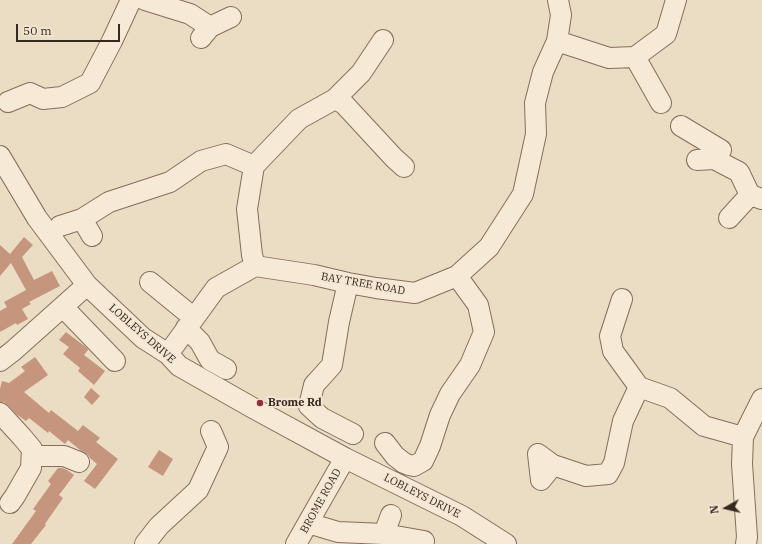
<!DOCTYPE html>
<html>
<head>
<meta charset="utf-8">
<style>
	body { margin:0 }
	#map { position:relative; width:762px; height:544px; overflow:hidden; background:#ebdcc4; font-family:"IBM Plex Serif",serif }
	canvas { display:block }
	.north { position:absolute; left:706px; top:488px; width:40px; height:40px; -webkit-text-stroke:3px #f3e7d3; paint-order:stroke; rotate:262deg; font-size:11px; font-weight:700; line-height:16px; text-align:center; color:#35281f }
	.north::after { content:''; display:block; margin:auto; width:14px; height:18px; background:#35281f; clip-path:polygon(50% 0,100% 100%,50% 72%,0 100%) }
	.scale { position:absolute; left:16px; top:24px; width:104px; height:18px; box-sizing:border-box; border:2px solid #35281f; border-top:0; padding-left:5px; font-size:12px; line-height:14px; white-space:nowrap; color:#35281f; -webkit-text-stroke:3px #f3e7d3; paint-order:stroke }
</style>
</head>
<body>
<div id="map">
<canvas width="762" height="544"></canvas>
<div class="north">N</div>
<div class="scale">50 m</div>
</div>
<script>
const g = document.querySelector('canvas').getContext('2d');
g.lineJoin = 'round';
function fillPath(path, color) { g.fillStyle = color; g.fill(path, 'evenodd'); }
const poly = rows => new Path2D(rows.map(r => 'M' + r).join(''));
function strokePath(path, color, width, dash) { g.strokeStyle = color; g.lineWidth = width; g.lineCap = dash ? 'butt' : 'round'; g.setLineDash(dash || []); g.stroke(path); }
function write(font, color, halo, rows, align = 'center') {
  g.font = font + ' "IBM Plex Serif",serif'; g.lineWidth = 4; g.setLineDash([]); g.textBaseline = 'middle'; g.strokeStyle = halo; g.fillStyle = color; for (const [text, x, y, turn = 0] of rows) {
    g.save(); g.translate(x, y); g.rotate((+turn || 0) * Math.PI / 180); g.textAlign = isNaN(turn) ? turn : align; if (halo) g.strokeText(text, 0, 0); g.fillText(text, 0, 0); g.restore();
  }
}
const building = poly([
	[24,237,33,245,22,257,34,280,52,271,60,286,29,302,31,304,22,309,28,319,17,325,16,323,0,332,0,311,7,307,4,302,26,290,11,263,0,276,0,245,10,254],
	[66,332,87,348,88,350,84,355,105,371,94,385,78,371,80,368,63,354,69,347,59,340],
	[35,357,48,375,24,392,49,413,51,410,78,431,83,425,100,438,96,442,118,459,95,489,84,481,97,464,90,458,88,455,80,450,68,440,65,444,49,431,48,433,29,418,26,421,16,414,8,405,4,402,0,402,0,389,2,381,9,383,25,371,21,367],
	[91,388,100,396,92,405,84,397],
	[159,450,173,459,163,476,148,467],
	[58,468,62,468,67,470,74,475,59,495,63,498,45,524,46,525,31,544,12,544,36,511,33,509,51,484,48,481]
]);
const minor = poly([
	[145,0,190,14,210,27],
	[201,38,210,27,231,17],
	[557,41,609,58,635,57,666,34,676,0],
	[635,57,661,103],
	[335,99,344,104,394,158,404,167],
	[8,102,30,93,43,99,62,97,90,83,112,41,131,0],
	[681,126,721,150],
	[0,156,37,218,87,285,143,338,168,354,179,366,253,408,345,458,462,516,506,544],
	[697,160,714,159,739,172,750,195,762,199],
	[729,218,750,195],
	[82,219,92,236],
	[60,226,82,219,109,202,170,182,201,161,226,154,254,166],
	[255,266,252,255,247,209,254,166,299,119,335,99,361,73,383,40],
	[150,282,194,318],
	[348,283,339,322,332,365,324,374,314,385,309,406,322,418,353,434],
	[622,299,610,336,613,351,639,387,670,398,704,426,743,437],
	[63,307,115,361],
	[186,328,200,342,210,360,226,369],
	[168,354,216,288,255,266,314,275,348,283,376,288,415,293,457,276,489,247,523,194,536,134,535,103,543,72,557,41,561,15,558,0],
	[0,361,13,351,87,285],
	[0,413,22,437,32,449,31,468,15,496,10,503],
	[385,443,395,456,404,463,409,465,414,466,423,461,430,446,440,415,450,394,470,365,484,332,478,305,457,276],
	[538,454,553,465,586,476,608,474,614,463,623,421,639,387],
	[538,454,541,480,553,465],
	[32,456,64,456,79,462],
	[308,523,338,532,384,534,424,541],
	[384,534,391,515],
	[145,544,159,526,198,490,218,447,211,431],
	[296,544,345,458],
	[746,544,747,537,742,464,743,437,762,399]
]);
const markers = [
	[260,403,4,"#8e3039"]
];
const streetNames = [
	["BAY TREE ROAD",363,284,10],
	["LOBLEYS DRIVE",142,334,41],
	["LOBLEYS DRIVE",422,496,27],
	["BROME ROAD",321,501,-61]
];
const poiNames = [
	["Brome Rd",268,403]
];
fillPath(building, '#c6957d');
strokePath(minor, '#846e5c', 22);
strokePath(minor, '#f6ead7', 20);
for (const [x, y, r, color] of markers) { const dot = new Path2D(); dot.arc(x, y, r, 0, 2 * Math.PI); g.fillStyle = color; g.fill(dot); strokePath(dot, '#f3e7d3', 1.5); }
write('11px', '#35281f', '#f3e7d3', streetNames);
write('bold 11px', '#35281f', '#f3e7d3', poiNames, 'left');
</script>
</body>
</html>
